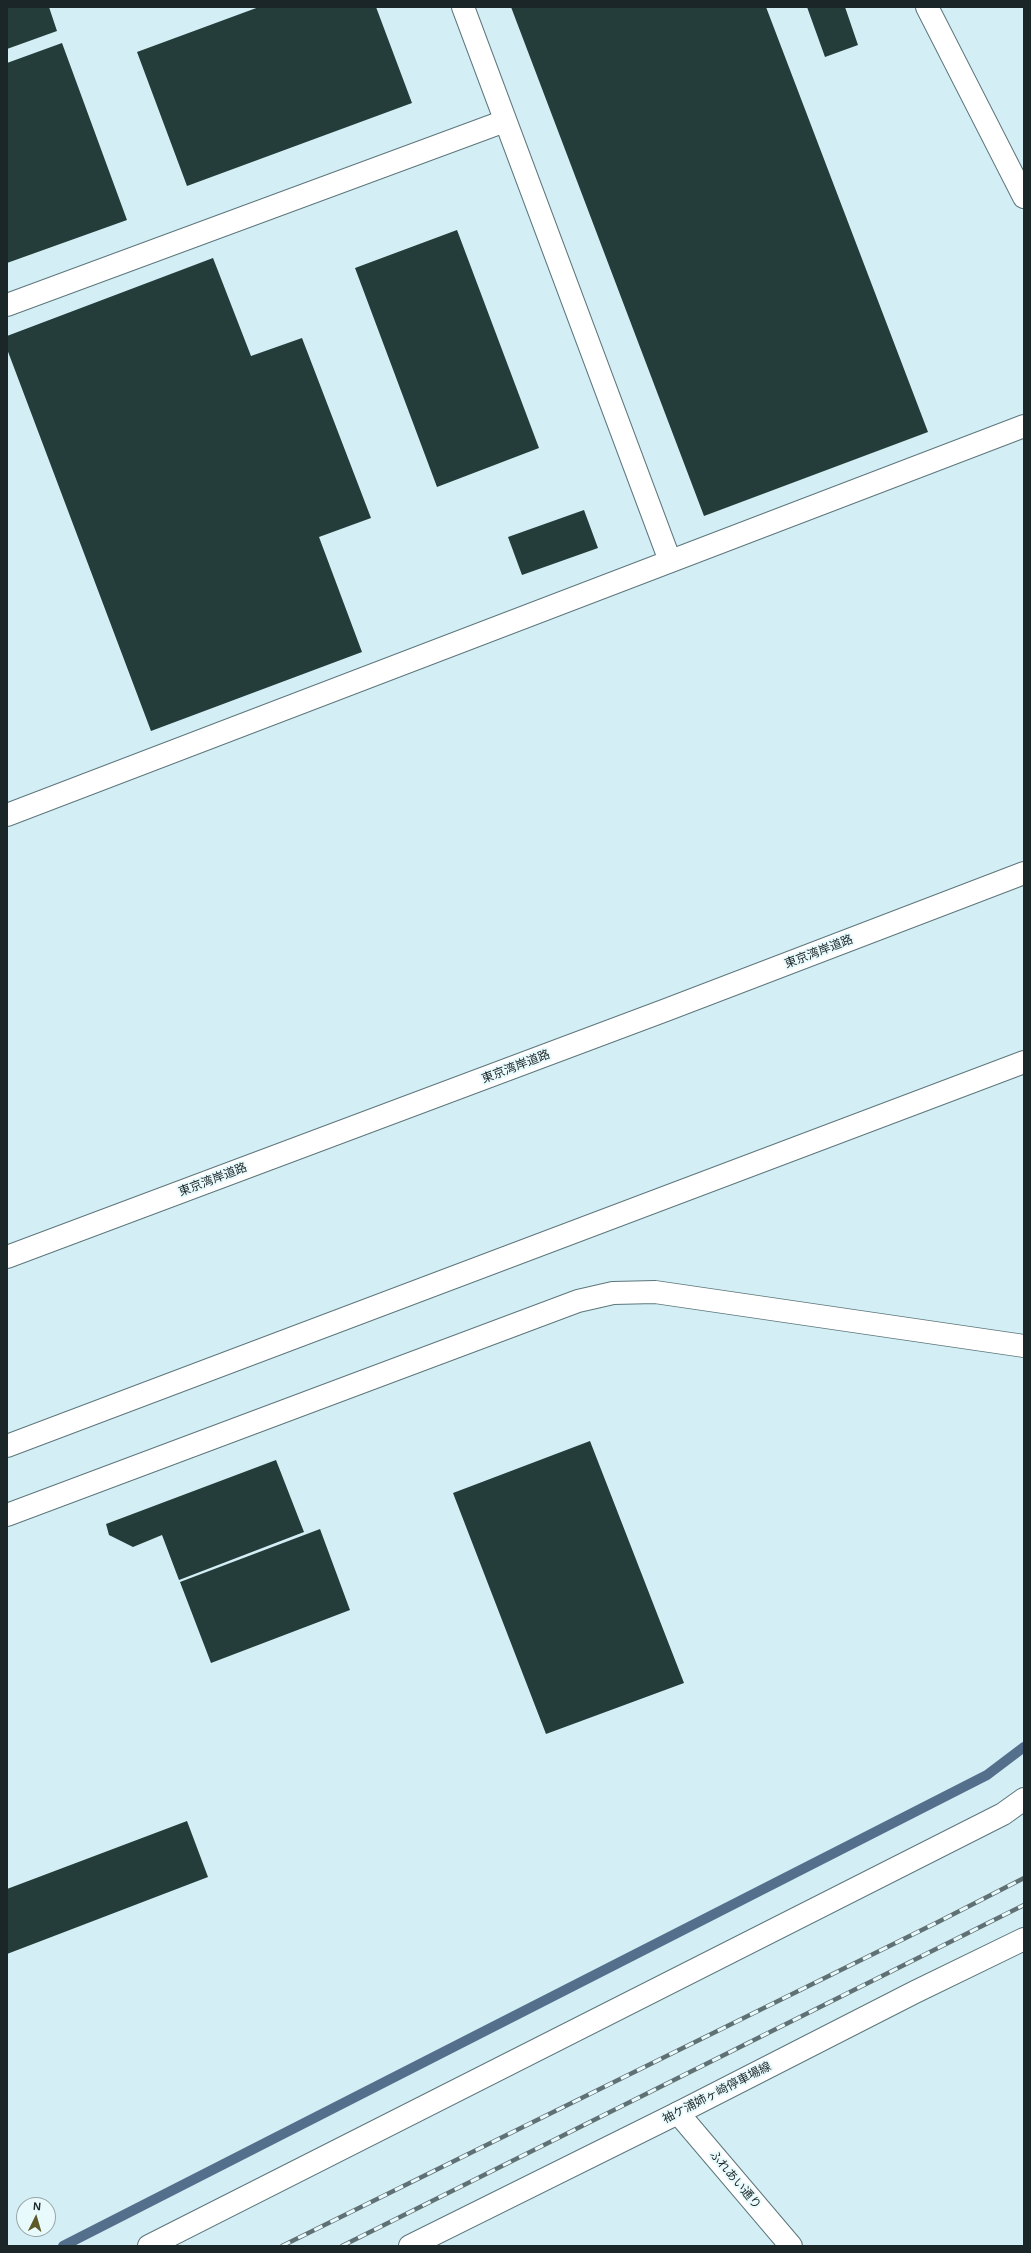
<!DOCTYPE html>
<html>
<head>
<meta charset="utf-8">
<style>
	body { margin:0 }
	#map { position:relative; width:1031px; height:2253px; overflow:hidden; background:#d3eff5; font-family:Helvetica,sans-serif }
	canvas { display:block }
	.frame { position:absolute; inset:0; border:8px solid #1b2628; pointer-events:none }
	.north { position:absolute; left:16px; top:2197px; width:40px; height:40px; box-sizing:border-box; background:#e9fafd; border:1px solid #97a5a8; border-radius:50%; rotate:5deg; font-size:11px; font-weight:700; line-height:16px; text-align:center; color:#1b2628 }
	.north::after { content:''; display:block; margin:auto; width:14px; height:18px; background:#5e5a27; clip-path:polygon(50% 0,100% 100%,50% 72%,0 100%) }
</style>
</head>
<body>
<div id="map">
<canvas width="1031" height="2253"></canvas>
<div class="frame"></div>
<div class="north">N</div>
</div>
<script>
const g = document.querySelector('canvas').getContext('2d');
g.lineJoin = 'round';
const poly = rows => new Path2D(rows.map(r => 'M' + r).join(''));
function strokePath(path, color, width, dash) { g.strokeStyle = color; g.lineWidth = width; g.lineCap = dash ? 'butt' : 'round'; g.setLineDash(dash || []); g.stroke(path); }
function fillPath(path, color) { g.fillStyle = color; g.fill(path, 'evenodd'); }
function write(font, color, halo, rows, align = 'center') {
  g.font = font + ' Helvetica,"Noto Sans JP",sans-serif'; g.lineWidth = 4; g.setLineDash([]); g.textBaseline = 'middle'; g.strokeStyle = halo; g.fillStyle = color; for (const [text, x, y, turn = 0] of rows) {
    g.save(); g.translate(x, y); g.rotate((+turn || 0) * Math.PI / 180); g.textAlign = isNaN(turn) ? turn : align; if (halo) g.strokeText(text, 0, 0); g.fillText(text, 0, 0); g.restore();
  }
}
const stream = poly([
	[63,2246,987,1775,1024,1747]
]);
const building = poly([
	[7,7,49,7,57,31,7,49],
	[259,7,376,7,412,103,187,186,137,52],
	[511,7,766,7,928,432,704,516],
	[807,7,845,7,858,45,825,57],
	[62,43,127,220,7,263,7,63],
	[457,230,539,448,437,487,355,268],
	[213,258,251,356,302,338,371,518,319,537,362,652,151,731,7,349,7,336],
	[584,510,598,548,522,575,508,537],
	[590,1441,684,1683,546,1734,453,1493],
	[276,1460,304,1532,179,1580,162,1535,133,1547,109,1535,106,1524],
	[320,1529,350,1610,211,1663,180,1582],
	[187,1821,208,1877,7,1954,7,1889]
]);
const minor = poly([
	[463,7,670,561],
	[7,305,505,121],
	[149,2246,1003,1814,1024,1799]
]);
const tertiary = poly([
	[927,7,1024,197],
	[7,815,1024,426],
	[7,1515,578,1301,613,1293,655,1292,1024,1346],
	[678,2113,791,2246]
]);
const secondary = poly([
	[410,2246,678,2113,915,1992,1024,1939]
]);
const trunk = poly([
	[7,1257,666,1010,1024,873],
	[7,1446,1024,1062]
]);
const rail = poly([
	[282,2246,938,1922,1024,1878],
	[342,2246,1024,1905]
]);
const streetNames = [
	["東京湾岸道路",819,952,-21],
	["東京湾岸道路",516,1067,-21],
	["東京湾岸道路",213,1180,-21],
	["袖ケ浦姉ヶ崎停車場線",717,2093,-27],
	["ふれあい通り",735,2180,50]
];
strokePath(stream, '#546f8b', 10);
fillPath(building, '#243d3b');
strokePath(minor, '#5d767b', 24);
strokePath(tertiary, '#5d767b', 24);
strokePath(secondary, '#5d767b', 24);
strokePath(trunk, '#5d767b', 24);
strokePath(minor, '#fff', 22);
strokePath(tertiary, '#fff', 22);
strokePath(secondary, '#fff', 22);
strokePath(trunk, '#fff', 22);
strokePath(rail, '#607175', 4.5);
strokePath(rail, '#e9fafd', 3, [9]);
write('12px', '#1b2628', '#e9fafd', streetNames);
</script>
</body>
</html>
